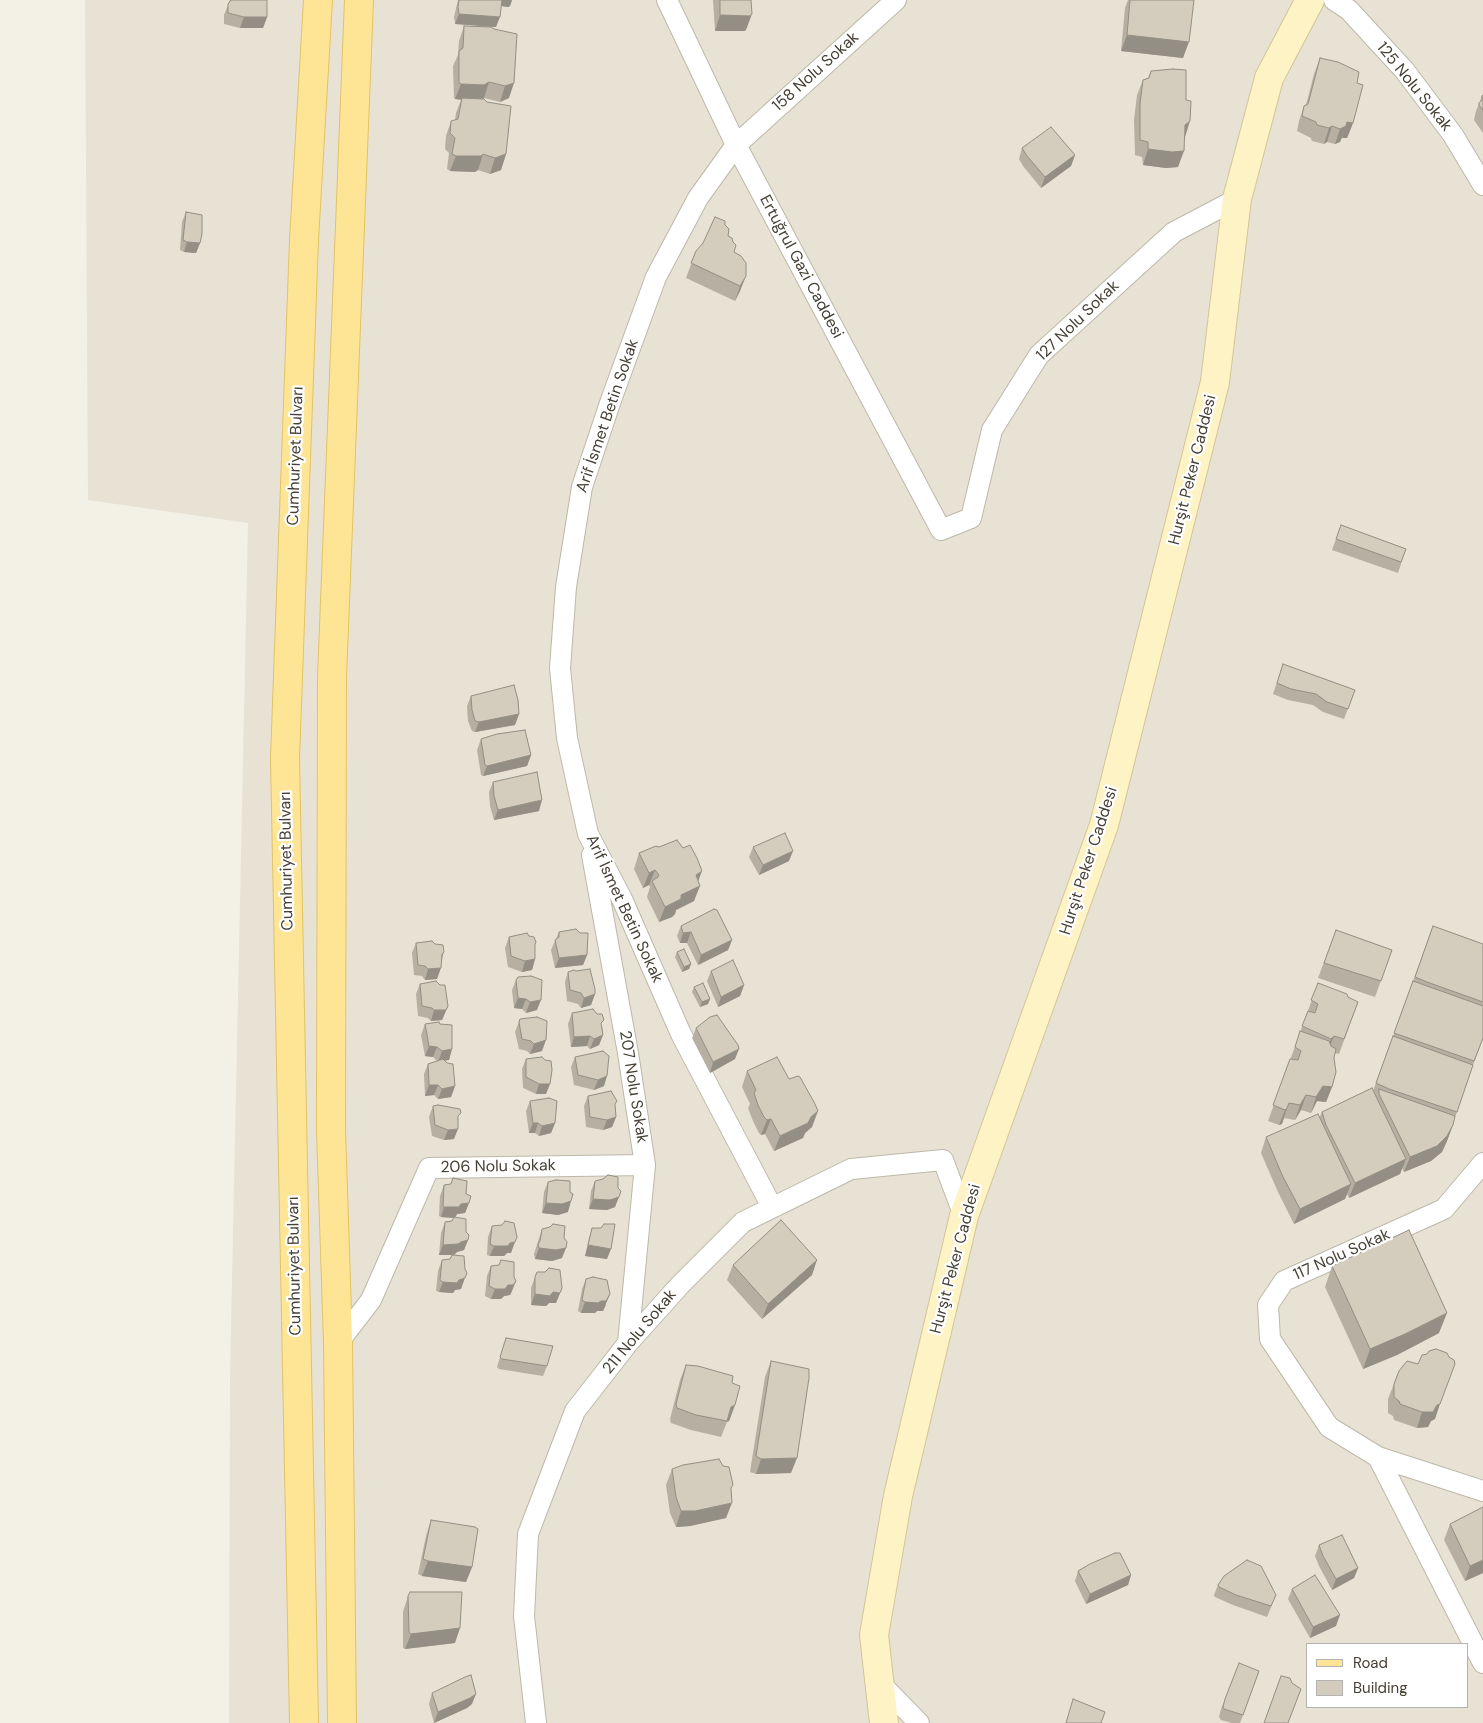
<!DOCTYPE html>
<html>
<head>
<meta charset="utf-8">
<style>
	body { margin:0 }
	#map { position:relative; width:1483px; height:1723px; overflow:hidden; background:#f3f0e6; font-family:"DM Sans",sans-serif }
	canvas { display:block }
	.legend { position:absolute; left:1306px; top:1643px; width:162px; height:65px; box-sizing:border-box; background:#fff; border:1px solid #b5b3af; margin:0; padding:6px 9px; list-style:none; font-size:15px; color:#464036 }
	.legend li { display:flex; align-items:center; gap:10px; height:25px }
	.legend b { width:25px; border:1px solid #b5b3af }
</style>
</head>
<body>
<div id="map">
<canvas width="1483" height="1723"></canvas>
<ul class="legend">
<li><b style="height:6px;background:#fde595"></b>Road</li>
<li><b style="height:14px;background:#d4ccbc"></b>Building</li>
</ul>
</div>
<script>
const g = document.querySelector('canvas').getContext('2d');
g.lineJoin = 'round';
function fillPath(path, color) { g.fillStyle = color; g.fill(path, 'evenodd'); }
const poly = rows => new Path2D(rows.map(r => 'M' + r).join(''));
function strokePath(path, color, width, dash) { g.strokeStyle = color; g.lineWidth = width; g.lineCap = dash ? 'butt' : 'round'; g.setLineDash(dash || []); g.stroke(path); }
function write(font, color, halo, rows, align = 'center') {
  g.font = font + ' "DM Sans",sans-serif'; g.lineWidth = 4.5; g.setLineDash([]); g.textBaseline = 'middle'; g.strokeStyle = halo; g.fillStyle = color; for (const [text, x, y, turn = 0] of rows) {
    g.save(); g.translate(x, y); g.rotate((+turn || 0) * Math.PI / 180); g.textAlign = isNaN(turn) ? turn : align; if (halo) g.strokeText(text, 0, 0); g.fillText(text, 0, 0); g.restore();
  }
}
const residential = poly([
	[85,0,1483,0,1483,1723,229,1723,230,1375,248,523,88,500],
	[1307,1644,1467,1644,1467,1707,1307,1707]
]);
const street = poly([
	[667,0,736,145,941,530,971,518,992,430,1039,355,1174,232,1237,199],
	[1334,0,1349,10,1405,71,1453,135,1483,185],
	[592,855,628,1053,645,1165,628,1343],
	[1483,1163,1444,1209,1284,1281,1268,1305,1270,1339,1329,1427,1378,1457,1483,1491],
	[772,1207,681,1034,622,899,588,834,567,738,560,668,566,587,582,487,611,400,656,277,698,198,736,145,896,0],
	[338,1343,371,1300,429,1168,645,1165],
	[1378,1457,1483,1663],
	[880,1683,919,1723],
	[536,1723,524,1616,528,1534,575,1411,628,1343,680,1285,743,1222,851,1169,943,1160,964,1216]
]);
const secondary = poly([
	[884,1723,874,1635,898,1496,964,1216,1104,825,1215,382,1237,199,1269,78,1310,0]
]);
const primary = poly([
	[304,1723,285,758,304,240,318,0],
	[342,1723,338,1343,331,1130,332,677,359,0]
]);
const wall = poly([
	[230,0,267,0,267,17,263,28,240,28,224,24,224,15],
	[458,0,512,0,510,6,508,7,501,6,496,27,491,27,509,98,500,102,484,98,482,99,506,154,501,170,490,174,478,170,475,172,450,171,447,169,449,153,445,149,446,136,451,121,455,120,456,113,461,100,455,99,454,98,453,66,458,55,459,41,464,26,483,26,455,24,454,17],
	[713,0,751,0,746,30,744,31,715,31],
	[1128,0,1194,0,1183,58,1121,51,1125,8],
	[1320,58,1357,83,1353,123,1347,138,1342,138,1340,142,1335,144,1327,142,1324,144,1312,141,1311,138,1297,131,1299,121,1304,106,1306,105,1314,74],
	[1151,71,1185,136,1178,167,1166,168,1143,165,1142,157,1135,155,1134,120,1137,95,1143,80,1148,78],
	[1483,95,1483,133,1474,120,1476,111,1482,96],
	[1022,148,1075,155,1071,166,1041,188,1023,166,1019,159],
	[186,212,200,243,196,253,184,252,180,250,182,222],
	[725,225,728,236,734,252,746,263,740,291,735,301,686,278,696,251],
	[1341,525,1406,549,1398,573,1332,550],
	[1283,664,1355,690,1344,719,1323,712,1313,705,1288,700,1273,694],
	[471,696,519,714,515,725,475,732,472,731,468,721,467,706],
	[481,739,531,755,527,766,483,776,481,775,477,750],
	[493,782,539,811,494,820,490,806,489,792],
	[753,847,789,861,759,875,749,857],
	[639,853,698,882,694,901,676,910,675,914,672,917,659,922,647,897,650,887,649,885,643,888,634,869],
	[681,926,732,940,728,950,698,965,687,943,680,943,677,936],
	[1433,926,1483,944,1483,1039,1473,1065,1447,1141,1442,1152,1431,1161,1404,1172,1402,1168,1400,1174,1349,1198,1347,1194,1345,1199,1294,1224,1278,1192,1261,1153,1266,1137,1319,1118,1322,1112,1373,1091],
	[1336,930,1392,950,1375,997,1318,978],
	[559,932,587,955,583,965,555,968,551,950],
	[509,937,535,959,532,970,522,972,508,967,505,948],
	[416,943,444,952,437,979,425,980,422,976,414,975,412,953],
	[677,952,691,964,689,969,682,972,675,957],
	[576,971,595,994,591,1005,581,1008,578,1004,567,1001,565,982,568,972],
	[711,971,744,985,740,996,718,1007,707,981],
	[516,980,537,1010,526,1013,522,1009,514,1008,512,990],
	[1318,983,1358,1002,1339,1054,1335,1053,1334,1058,1332,1087,1326,1102,1317,1101,1311,1113,1301,1110,1295,1120,1284,1118,1282,1124,1279,1125,1268,1121],
	[420,984,448,1006,442,1020,431,1021,428,1018,418,1016,416,994],
	[694,987,710,999,708,1004,700,1007,692,992],
	[572,1013,602,1026,603,1035,599,1045,590,1049,587,1046,571,1047,568,1024],
	[520,1019,542,1051,530,1054,527,1051,519,1049,515,1032],
	[425,1024,452,1049,449,1060,444,1060,455,1086,451,1097,438,1099,434,1095,425,1096,424,1074,428,1064,437,1061,433,1057,425,1056,421,1035],
	[696,1028,735,1059,710,1073,692,1038],
	[603,1051,604,1086,594,1090,574,1085,571,1067,575,1057],
	[526,1059,546,1094,536,1094,523,1088,522,1069],
	[747,1071,812,1127,805,1133,803,1138,774,1151,765,1134,761,1135,759,1133,753,1121,748,1108,750,1104,742,1087],
	[588,1096,615,1106,616,1117,612,1127,603,1130,586,1127,584,1106],
	[530,1101,555,1123,551,1133,539,1136,535,1133,529,1133,526,1111],
	[433,1106,454,1139,444,1140,432,1136,429,1117],
	[595,1181,618,1188,615,1207,607,1210,589,1209,591,1191],
	[548,1182,568,1212,558,1215,542,1213,544,1192],
	[444,1185,466,1194,469,1203,465,1213,457,1214,455,1217,466,1232,468,1240,464,1250,457,1252,454,1255,439,1255,441,1233,445,1222,452,1221,454,1218,441,1217,439,1216,440,1196],
	[492,1226,511,1253,507,1253,504,1256,490,1256,487,1255,488,1237],
	[592,1228,601,1228,607,1259,585,1256,589,1238],
	[542,1229,562,1258,552,1261,535,1259,534,1254],
	[442,1260,465,1269,461,1289,455,1290,453,1293,439,1292,436,1291,438,1271],
	[733,1265,812,1275,762,1319,727,1280],
	[491,1266,512,1291,510,1295,504,1296,501,1299,491,1299,485,1296,487,1276],
	[1332,1266,1439,1333,1397,1355,1363,1369,1325,1287],
	[535,1277,560,1293,556,1303,549,1303,546,1306,531,1305,531,1288],
	[586,1279,606,1305,603,1311,597,1311,595,1313,581,1313,578,1311,582,1289],
	[506,1338,547,1366,543,1376,499,1369,497,1367],
	[771,1361,791,1473,756,1474,750,1472,765,1377],
	[1418,1364,1435,1419,1431,1421,1428,1427,1417,1428,1394,1420,1393,1416,1388,1413,1388,1399,1399,1371],
	[686,1365,732,1383,735,1405,729,1421,727,1422,721,1437,691,1430,671,1423,670,1419,680,1380],
	[672,1469,731,1492,726,1518,690,1526,676,1527,670,1513,666,1485],
	[431,1520,472,1567,466,1582,422,1576,418,1574,426,1536],
	[1450,1524,1483,1573,1465,1581,1444,1540],
	[1319,1545,1358,1568,1354,1578,1332,1590,1319,1566,1315,1556],
	[1078,1571,1131,1575,1128,1585,1086,1604,1075,1581],
	[1218,1585,1272,1605,1267,1617,1233,1605,1215,1597,1214,1595],
	[1292,1589,1336,1626,1310,1638,1288,1599],
	[408,1596,455,1643,405,1649,403,1648,403,1612],
	[1259,1671,1240,1723,1232,1723,1221,1720,1219,1717,1221,1709,1225,1699],
	[432,1693,472,1704,467,1708,434,1723,429,1704]
]);
const shadedWall = poly([
	[468,0,512,0,510,6,508,7,467,1],
	[459,14,500,17,496,27,455,24],
	[752,14,746,30,744,31,715,31,720,15],
	[244,17,267,17,263,28,240,28],
	[1127,35,1189,42,1183,58,1121,51],
	[489,82,484,98,479,101,455,99,461,84],
	[514,83,509,98,500,102,505,86],
	[1190,121,1185,137,1185,125],
	[1347,122,1353,123,1347,138,1342,138],
	[1332,126,1327,142,1324,144,1329,128],
	[1346,126,1340,142,1335,144,1340,129],
	[1148,149,1184,151,1178,167,1166,168,1143,165],
	[483,154,478,170,475,172,450,171,456,156],
	[506,154,501,170,490,174,495,158],
	[1075,155,1071,166,1041,188,1045,177],
	[187,242,200,243,196,253,184,252],
	[746,276,740,291,735,301,740,286],
	[519,714,515,725,475,732,479,722],
	[531,755,527,766,483,776,487,766],
	[542,800,539,811,494,820,498,810],
	[793,851,789,861,759,875,763,865],
	[655,870,649,885,643,888,649,873],
	[702,871,696,887,700,886,694,901,676,910,675,914,672,917,659,922,665,907,681,895,696,875],
	[691,932,687,943,680,943,683,933],
	[732,940,728,950,698,965,701,955],
	[587,955,583,965,555,968,559,958],
	[535,959,532,970,522,972,525,961],
	[691,964,689,969,682,972,684,967],
	[441,968,437,979,425,980,428,969],
	[744,985,740,996,718,1007,721,997],
	[595,994,591,1005,581,1008,584,998],
	[518,998,526,999,522,1009,514,1008],
	[710,999,708,1004,700,1007,702,1002],
	[541,1000,537,1010,526,1013,530,1002],
	[448,1006,442,1020,431,1021,434,1010],
	[603,1035,599,1045,590,1049,594,1039],
	[590,1036,587,1046,571,1047,574,1037],
	[1334,1036,1328,1051,1325,1054,1331,1039],
	[546,1040,542,1051,530,1054,534,1044],
	[429,1046,437,1047,433,1057,425,1056],
	[452,1049,449,1060,438,1062,442,1051],
	[739,1049,735,1059,710,1073,713,1062],
	[607,1076,604,1086,594,1090,598,1080],
	[539,1084,550,1084,546,1094,536,1094],
	[429,1085,438,1085,434,1095,425,1096],
	[455,1086,451,1097,438,1099,442,1089],
	[1323,1086,1332,1087,1326,1102,1317,1101,1311,1113,1316,1097],
	[1306,1095,1301,1110,1295,1120,1300,1105],
	[1287,1108,1282,1124,1279,1125,1285,1110],
	[818,1111,812,1127,805,1133,803,1138,774,1151,780,1136,811,1117],
	[616,1117,612,1127,603,1130,607,1120],
	[771,1119,765,1134,761,1135,767,1120],
	[533,1123,538,1123,535,1133,529,1133],
	[555,1123,551,1133,539,1136,542,1126],
	[1453,1125,1447,1141,1442,1152,1431,1161,1404,1172,1410,1157],
	[458,1129,454,1139,444,1140,448,1130],
	[1406,1159,1400,1174,1349,1198,1355,1183],
	[1351,1184,1345,1199,1294,1224,1300,1209],
	[619,1197,615,1207,607,1210,589,1209,593,1199],
	[571,1201,568,1212,558,1215,542,1213,546,1203],
	[469,1203,465,1213,457,1214,455,1218,441,1217,444,1207],
	[468,1240,464,1250,457,1252,454,1255,439,1255,443,1245],
	[515,1242,511,1253,507,1253,504,1256,490,1256,494,1246],
	[588,1245,611,1249,607,1259,585,1256],
	[539,1248,566,1248,562,1258,552,1261,535,1259],
	[817,1260,812,1275,762,1319,768,1304],
	[465,1278,461,1289,455,1290,453,1293,439,1292,443,1282],
	[516,1281,512,1291,510,1295,504,1296,501,1299,491,1299,495,1289,508,1285],
	[553,1292,560,1293,556,1303,549,1303,546,1306,531,1305,535,1294],
	[610,1294,603,1311,597,1311,595,1313,581,1313,585,1302],
	[1447,1313,1439,1333,1397,1355,1363,1369,1370,1349],
	[1440,1404,1435,1419,1431,1421,1428,1427,1417,1428,1422,1412],
	[735,1405,729,1421,727,1422,731,1407],
	[797,1458,791,1473,756,1474,761,1459],
	[732,1503,726,1518,690,1526,676,1527,681,1511],
	[1483,1560,1483,1573,1465,1581,1470,1566],
	[428,1561,472,1567,466,1582,422,1576],
	[1358,1568,1354,1578,1332,1590,1336,1579],
	[1131,1575,1128,1585,1086,1604,1090,1594],
	[1340,1615,1336,1626,1310,1638,1313,1627],
	[460,1628,455,1643,405,1649,411,1634],
	[476,1694,472,1704,467,1708,434,1723,438,1712]
]);
const building = poly([
	[231,0,267,0,267,17,244,17,228,13,228,4,231,0],
	[459,0,502,0,500,17,459,14,458,7,459,0],
	[720,0,751,0,752,14,750,16,720,15,720,0],
	[1130,0,1194,0,1189,42,1127,35,1130,0],
	[464,26,491,27,494,29,517,34,514,83,505,86,489,82,484,85,461,84,459,83,459,51,463,48,464,26],
	[1320,58,1338,62,1359,72,1357,83,1363,85,1353,123,1347,122,1346,126,1340,129,1332,126,1329,128,1317,125,1316,122,1302,116,1304,106,1308,104,1320,58],
	[1173,69,1186,70,1186,100,1191,101,1190,121,1185,125,1184,151,1172,152,1148,149,1148,142,1140,140,1140,104,1143,80,1149,78,1151,71,1173,69],
	[1483,95,1483,110,1479,105,1479,103,1482,100,1482,96,1483,95],
	[462,98,484,99,487,102,511,106,506,154,495,158,483,154,481,156,456,156,452,154,455,138,450,133,451,121,458,119,462,98],
	[1051,127,1075,155,1045,177,1027,156,1022,148,1051,127],
	[186,212,202,215,202,234,200,243,187,242,183,240,186,212],
	[715,217,725,221,725,225,729,229,728,236,732,238,733,242,736,245,734,252,741,256,746,263,746,276,740,286,691,263,696,251,703,243,715,217],
	[1341,525,1406,549,1401,562,1336,539,1341,525],
	[1283,664,1355,690,1348,709,1327,702,1316,694,1291,689,1277,683,1283,664],
	[514,685,518,700,519,714,479,722,475,721,472,710,471,696,514,685],
	[525,730,531,755,487,766,485,765,481,739,497,734,525,730],
	[537,772,542,800,498,810,494,796,493,782,537,772],
	[785,833,793,851,763,865,753,847,785,833],
	[677,840,683,848,690,845,697,858,702,871,696,875,700,886,681,895,681,899,665,907,652,881,658,877,659,875,655,870,649,873,639,853,656,846,659,847,677,840],
	[714,909,717,910,732,940,701,955,691,932,683,933,681,926,714,909],
	[1433,926,1483,944,1483,1002,1427,982,1415,977,1433,926],
	[576,929,580,933,588,933,587,955,559,958,555,940,559,937,559,932,576,929],
	[1336,930,1392,950,1381,981,1324,963,1336,930],
	[527,933,529,936,534,937,536,942,535,945,535,959,525,961,511,956,509,937,527,933],
	[432,941,435,944,443,945,444,952,442,954,441,968,428,969,425,966,418,965,416,943,432,941],
	[684,949,691,964,684,967,677,952,684,949],
	[733,960,744,985,721,997,711,971,733,960],
	[590,969,595,989,595,994,584,998,581,993,570,990,568,972,574,970,576,971,590,969],
	[531,976,542,980,541,1000,530,1002,526,999,518,998,516,980,518,977,531,976],
	[436,981,440,985,445,985,448,1006,446,1010,434,1010,432,1008,422,1006,420,984,436,981],
	[1413,981,1483,1006,1483,1038,1474,1061,1394,1033,1413,981],
	[703,983,710,999,702,1002,694,987,703,983],
	[1318,983,1347,994,1348,997,1358,1002,1344,1039,1334,1036,1331,1039,1302,1026,1308,1011,1315,1013,1318,1004,1311,1000,1318,983],
	[593,1009,597,1014,602,1014,604,1020,601,1023,603,1035,594,1039,590,1036,574,1037,572,1013,593,1009],
	[717,1015,738,1045,739,1049,713,1062,696,1028,710,1017,717,1015],
	[537,1017,547,1021,546,1040,534,1044,531,1041,522,1039,519,1022,520,1019,537,1017],
	[439,1022,440,1024,452,1025,452,1049,442,1051,437,1047,429,1046,425,1024,439,1022],
	[1300,1031,1329,1041,1331,1046,1336,1049,1334,1058,1336,1072,1332,1087,1323,1086,1316,1097,1306,1095,1300,1105,1289,1103,1287,1108,1285,1110,1273,1105,1290,1059,1298,1060,1301,1051,1295,1047,1300,1031],
	[1393,1036,1473,1065,1457,1112,1389,1089,1376,1083,1393,1036],
	[603,1051,609,1056,607,1076,598,1080,578,1075,575,1057,603,1051],
	[542,1057,545,1060,551,1061,552,1070,550,1084,539,1084,526,1077,526,1059,542,1057],
	[777,1057,789,1079,798,1076,800,1077,814,1102,818,1111,811,1117,808,1123,780,1136,771,1119,767,1120,764,1117,758,1105,754,1093,756,1090,747,1071,777,1057],
	[443,1059,447,1063,453,1064,455,1086,442,1089,438,1085,429,1085,428,1064,443,1059],
	[1372,1088,1406,1159,1355,1183,1326,1125,1322,1112,1372,1088],
	[1379,1089,1455,1116,1453,1125,1447,1136,1437,1146,1410,1157,1379,1094,1379,1089],
	[611,1091,617,1101,615,1104,616,1117,607,1120,590,1117,588,1096,611,1091],
	[549,1098,557,1101,555,1123,542,1126,538,1123,533,1123,530,1101,549,1098],
	[438,1105,460,1109,461,1113,458,1116,458,1129,448,1130,435,1125,433,1106,438,1105],
	[1318,1114,1351,1184,1300,1209,1283,1177,1266,1137,1318,1114],
	[608,1175,618,1177,618,1188,621,1191,619,1197,610,1200,593,1199,595,1181,603,1179,608,1175],
	[453,1178,467,1181,466,1194,471,1196,469,1203,461,1204,459,1207,444,1207,443,1206,444,1185,451,1184,453,1178],
	[556,1180,570,1181,570,1192,573,1194,571,1201,562,1204,546,1203,548,1182,556,1180],
	[454,1217,466,1219,466,1232,469,1235,468,1240,461,1242,458,1244,443,1245,445,1222,452,1221,454,1217],
	[781,1220,817,1260,768,1304,733,1265,781,1220],
	[505,1221,514,1223,517,1237,515,1242,510,1243,508,1246,494,1246,490,1244,492,1226,502,1225,505,1221],
	[553,1224,565,1226,564,1238,567,1242,566,1248,556,1250,539,1248,538,1244,540,1241,542,1229,550,1227,553,1224],
	[604,1224,615,1224,611,1249,588,1245,592,1228,601,1228,604,1224],
	[1409,1230,1447,1313,1405,1334,1370,1349,1332,1266,1409,1230],
	[452,1255,464,1256,465,1269,467,1273,465,1278,459,1280,457,1283,443,1282,440,1280,442,1260,450,1259,452,1255],
	[501,1260,514,1262,514,1277,516,1281,513,1285,508,1285,505,1289,495,1289,489,1286,491,1266,499,1265,501,1260],
	[549,1268,560,1270,562,1288,560,1293,553,1292,550,1296,535,1294,535,1277,537,1272,545,1272,549,1268],
	[593,1277,607,1280,610,1294,606,1301,601,1301,598,1303,585,1302,582,1300,586,1279,593,1277],
	[506,1338,553,1346,547,1366,502,1359,500,1357,506,1338],
	[1436,1349,1447,1353,1449,1357,1454,1360,1455,1364,1440,1404,1437,1405,1433,1412,1422,1412,1400,1404,1399,1401,1394,1397,1394,1384,1399,1371,1407,1361,1418,1364,1422,1355,1427,1354,1429,1351,1436,1349],
	[771,1361,809,1369,809,1378,797,1458,761,1459,756,1456,771,1361],
	[686,1365,698,1366,733,1376,732,1383,740,1386,735,1405,731,1407,727,1421,696,1415,677,1408,676,1404,686,1365],
	[719,1459,723,1466,729,1467,733,1485,731,1488,732,1503,695,1511,681,1511,676,1497,672,1469,683,1465,719,1459],
	[1483,1507,1483,1560,1470,1566,1450,1524,1483,1507],
	[431,1520,475,1527,478,1529,472,1567,428,1561,423,1559,431,1520],
	[1342,1535,1358,1568,1336,1579,1323,1556,1319,1545,1342,1535],
	[1115,1553,1120,1553,1131,1575,1090,1594,1078,1571,1090,1564,1115,1553],
	[1247,1560,1261,1566,1276,1595,1271,1606,1236,1595,1219,1587,1218,1585,1224,1576,1247,1560],
	[1315,1575,1340,1615,1313,1627,1292,1589,1315,1575],
	[410,1592,462,1592,460,1628,411,1634,409,1632,408,1596,410,1592],
	[1239,1663,1259,1671,1243,1715,1224,1709,1223,1707,1225,1699,1239,1663],
	[471,1675,476,1694,470,1698,438,1712,432,1693,465,1677,471,1675],
	[1281,1676,1290,1678,1292,1683,1301,1689,1288,1723,1264,1723,1281,1676],
	[1073,1699,1105,1712,1101,1723,1066,1723,1073,1699]
]);
const streetNames = [
	["158 Nolu Sokak",816,72,-42],
	["125 Nolu Sokak",1414,87,51],
	["Ertuğrul Gazi Caddesi",801,267,62],
	["127 Nolu Sokak",1078,321,-44],
	["Arif İsmet Betin Sokak",608,416,-71],
	["Cumhuriyet Bulvarı",296,456,-88],
	["Hurşit Peker Caddesi",1193,470,-76],
	["Cumhuriyet Bulvarı",287,861,-91],
	["Hurşit Peker Caddesi",1089,861,-72],
	["Arif İsmet Betin Sokak",624,909,65],
	["207 Nolu Sokak",633,1087,81],
	["206 Nolu Sokak",498,1167,-1],
	["117 Nolu Sokak",1342,1255,-24],
	["Hurşit Peker Caddesi",956,1259,-75],
	["Cumhuriyet Bulvarı",295,1266,-91],
	["211 Nolu Sokak",640,1332,-50]
];
fillPath(residential, '#e7e2d4');
strokePath(street, '#beb8a9', 22);
strokePath(secondary, '#d3c597', 30);
strokePath(primary, '#e2c365', 30);
strokePath(street, '#fff', 20);
strokePath(secondary, '#fef3c5', 28);
strokePath(primary, '#fde595', 28);
fillPath(wall, '#b6afa2');
fillPath(shadedWall, '#948f84');
fillPath(building, '#d4ccbc');
strokePath(building, '#948f84', 1);
write('16px', '#464036', '#fff', streetNames);
</script>
</body>
</html>
